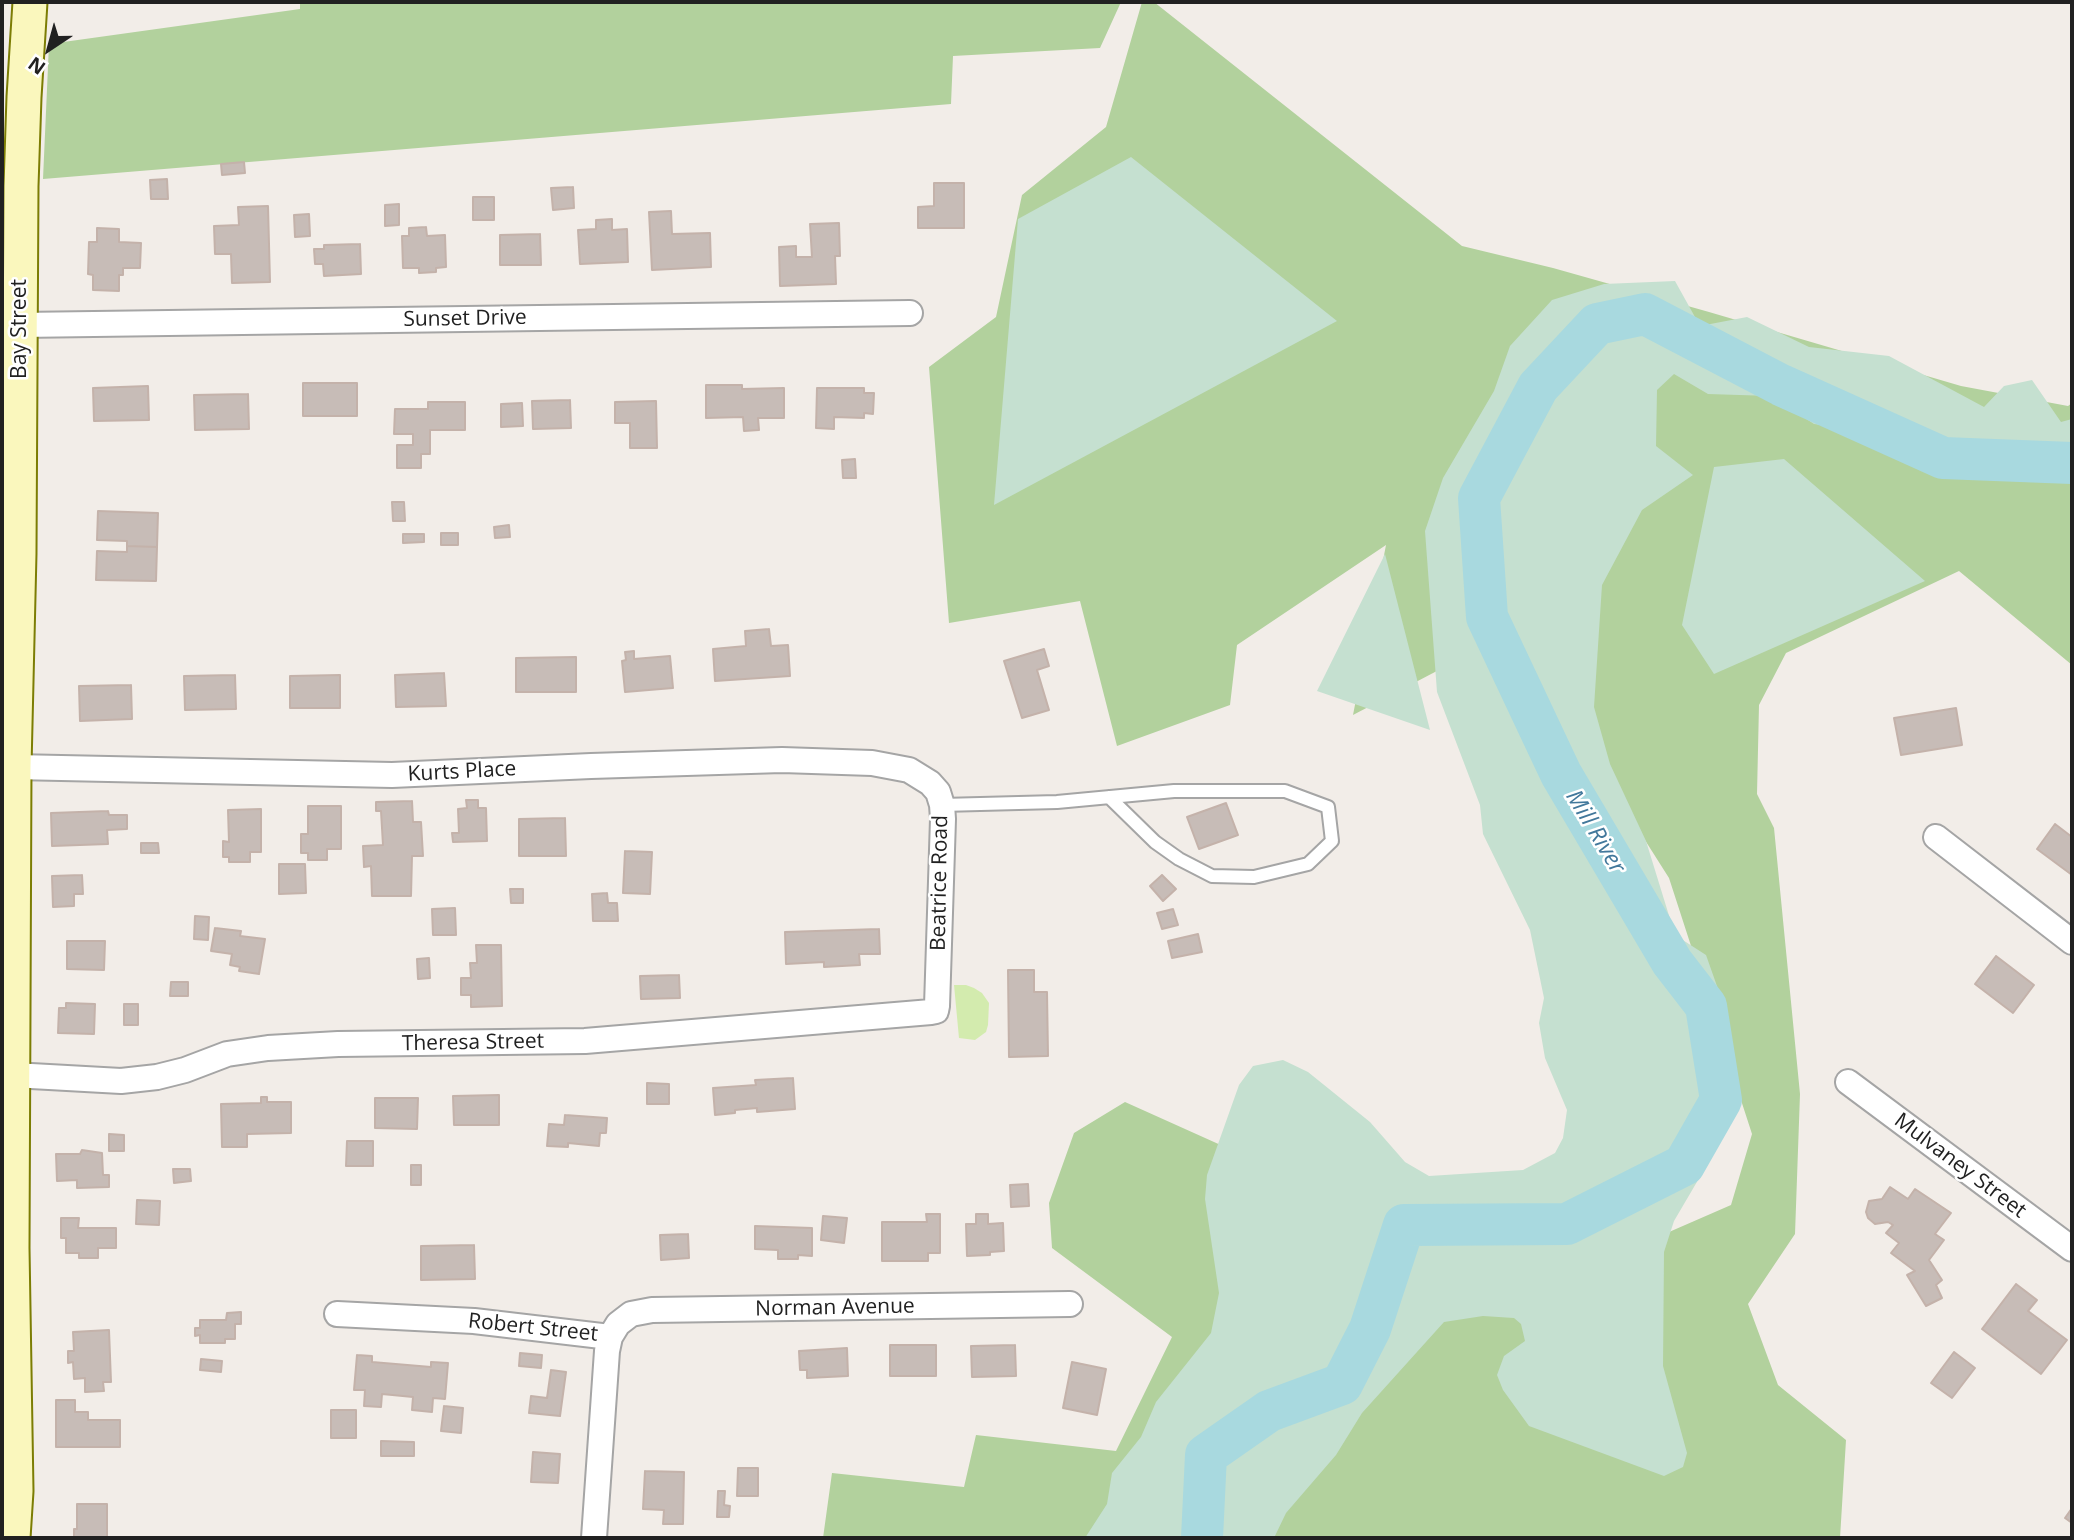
<!DOCTYPE html>
<html>
<head>
<meta charset="utf-8">
<style>
	body { margin:0 }
	#map { position:relative; width:2074px; height:1540px; overflow:hidden; background:#f2ede8; font-family:"Open Sans",sans-serif }
	canvas { display:block }
	.frame { position:absolute; inset:0; border:4px solid #212121; pointer-events:none }
	.north { position:absolute; left:14px; top:14px; width:70px; height:70px; -webkit-text-stroke:5px #fff; paint-order:stroke; rotate:216deg; font-size:19px; font-weight:700; line-height:28px; text-align:center; color:#212121 }
	.north::after { content:''; display:block; margin:auto; width:24px; height:32px; background:#212121; clip-path:polygon(50% 0,100% 100%,50% 72%,0 100%) }
</style>
</head>
<body>
<div id="map">
<canvas width="2074" height="1540"></canvas>
<div class="frame"></div>
<div class="north">N</div>
</div>
<script>
const g = document.querySelector('canvas').getContext('2d');
g.lineJoin = 'round';
function fillPath(path, color) { g.fillStyle = color; g.fill(path, 'evenodd'); }
const poly = rows => new Path2D(rows.map(r => 'M' + r).join(''));
function strokePath(path, color, width, dash) { g.strokeStyle = color; g.lineWidth = width; g.lineCap = dash ? 'butt' : 'round'; g.setLineDash(dash || []); g.stroke(path); }
function write(font, color, halo, rows, align = 'center') {
  g.font = font + ' "Open Sans",sans-serif'; g.lineWidth = 5; g.setLineDash([]); g.textBaseline = 'middle'; g.strokeStyle = halo; g.fillStyle = color; for (const [text, x, y, turn = 0] of rows) {
    g.save(); g.translate(x, y); g.rotate((+turn || 0) * Math.PI / 180); g.textAlign = isNaN(turn) ? turn : align; if (halo) g.strokeText(text, 0, 0); g.fillText(text, 0, 0); g.restore();
  }
}
const grass = poly([
	[954,985,966,985,974,988,982,993,989,1003,988,1025,986,1032,975,1040,959,1038]
]);
const forest = poly([
	[300,2,1121,2,1100,48,953,56,951,104,43,179,49,44,300,9],
	[1142,2,1154,2,1462,246,1553,268,1709,312,1961,386,2068,406,2072,403,2072,665,1959,571,1786,653,1759,705,1757,794,1774,828,1800,1094,1795,1234,1748,1304,1778,1385,1846,1440,1840,1538,823,1538,832,1473,964,1487,976,1435,1116,1451,1172,1337,1052,1248,1049,1203,1074,1133,1125,1102,1323,1191,1575,1273,1731,1205,1752,1134,1669,878,1551,692,1454,662,1353,715,1386,545,1237,645,1230,705,1117,746,1080,601,949,623,929,367,996,317,1022,195,1106,127]
]);
const wetland = poly([
	[1131,157,1337,321,994,505,1018,219],
	[1675,281,1700,326,1747,317,1809,347,1889,356,1984,407,2004,386,2032,380,2061,422,2072,419,2072,459,1988,474,1921,461,1856,430,1814,424,1771,396,1708,394,1674,374,1657,390,1656,446,1693,475,1642,510,1602,585,1594,707,1610,764,1646,841,1675,935,1706,955,1729,1020,1710,1121,1711,1158,1674,1221,1664,1252,1663,1366,1687,1453,1683,1467,1664,1476,1529,1426,1503,1390,1497,1375,1504,1356,1525,1341,1521,1324,1514,1318,1483,1316,1444,1322,1362,1413,1336,1455,1286,1513,1274,1538,1085,1538,1107,1504,1112,1473,1141,1437,1156,1402,1211,1333,1219,1293,1205,1199,1207,1175,1239,1085,1253,1066,1283,1060,1308,1072,1370,1122,1405,1162,1429,1176,1523,1170,1555,1153,1563,1138,1567,1110,1545,1058,1539,1023,1544,998,1530,930,1483,834,1480,805,1437,692,1425,531,1443,478,1494,391,1510,346,1552,300,1604,284],
	[1784,459,1925,581,1714,674,1682,625,1714,467],
	[1385,554,1430,730,1317,691]
]);
const river = poly([
	[1202,1538,1206,1455,1269,1411,1342,1384,1370,1329,1404,1225,1567,1224,1684,1165,1721,1100,1706,1006,1672,962,1561,774,1487,617,1479,498,1538,387,1597,324,1645,314,1781,385,1943,458,2072,463]
]);
const building = poly([
	[244,162,245,173,222,175,221,164,244,162],
	[167,179,168,199,151,199,150,180,167,179],
	[934,183,964,183,964,228,918,228,918,207,934,206,934,183],
	[573,187,574,208,553,210,551,188,573,187],
	[473,197,494,197,494,220,473,220,473,197],
	[399,204,399,225,385,226,385,205,399,204],
	[268,206,270,282,232,283,231,254,215,254,214,226,239,225,238,207,268,206],
	[671,211,672,234,710,233,711,267,652,270,649,212,671,211],
	[309,214,310,236,295,237,294,215,309,214],
	[612,219,612,230,627,229,628,262,580,264,578,230,596,229,596,220,612,219],
	[839,223,840,256,835,256,836,284,780,286,779,247,796,246,796,257,812,257,810,224,839,223],
	[426,227,427,236,445,235,446,267,436,268,436,272,419,273,419,268,403,268,402,236,409,236,409,228,426,227],
	[97,228,119,229,119,242,141,243,140,268,123,268,123,275,119,275,119,291,93,290,93,275,88,274,89,242,97,242,97,228],
	[540,234,541,265,500,265,500,235,540,234],
	[360,244,361,274,324,276,323,264,315,264,314,249,324,249,324,245,360,244],
	[303,383,357,383,357,416,303,416,303,383],
	[706,385,742,385,742,389,784,388,784,418,758,418,759,430,744,431,743,417,706,418,706,385],
	[148,386,149,420,94,421,93,388,148,386],
	[817,388,864,388,864,393,874,393,873,414,864,413,864,418,834,417,834,429,816,428,817,388],
	[248,394,249,429,195,430,194,395,248,394],
	[570,400,571,428,533,429,532,401,570,400],
	[656,401,657,448,630,448,630,423,615,423,615,402,656,401],
	[428,402,465,402,465,430,430,430,430,454,421,454,421,468,397,468,397,445,413,445,413,434,394,434,395,409,428,409,428,402],
	[522,403,523,426,501,427,501,404,522,403],
	[855,459,856,478,843,478,842,460,855,459],
	[392,502,404,502,405,521,393,521,392,502],
	[98,511,158,513,157,547,127,546,127,541,97,540,98,511],
	[509,525,510,537,495,538,494,527,509,525],
	[441,533,458,533,458,545,441,545,441,533],
	[403,534,424,534,424,542,403,543,403,534],
	[127,546,157,547,156,581,96,580,97,551,127,552,127,546],
	[769,629,771,646,788,645,790,676,715,681,713,649,746,646,745,631,769,629],
	[1044,649,1049,666,1037,670,1049,710,1022,718,1004,661,1044,649],
	[634,651,634,659,670,656,673,688,625,692,622,661,626,660,625,652,634,651],
	[576,657,576,692,516,692,516,658,576,657],
	[444,673,446,706,396,707,395,675,444,673],
	[235,675,236,709,185,710,184,676,235,675],
	[340,675,340,708,290,708,290,676,340,675],
	[131,685,132,719,80,721,79,686,131,685],
	[1956,708,1962,745,1901,755,1894,718,1956,708],
	[466,800,478,800,478,808,486,808,487,841,453,842,452,833,459,833,458,809,467,808,466,800],
	[412,801,413,822,421,822,423,856,412,856,411,896,372,896,371,866,364,867,363,846,383,845,381,811,376,811,376,802,412,801],
	[1226,803,1238,835,1199,849,1187,817,1226,803],
	[308,806,341,806,341,849,327,849,327,860,308,860,308,853,301,853,301,834,308,834,308,806],
	[261,809,261,852,250,852,250,862,229,862,229,857,223,857,223,841,229,842,228,810,261,809],
	[108,811,109,815,127,815,127,829,107,830,108,844,52,846,51,813,108,811],
	[565,818,566,856,519,856,519,819,565,818],
	[2055,824,2072,837,2072,875,2037,849,2055,824],
	[141,843,158,843,159,853,141,853,141,843],
	[625,851,652,852,650,894,623,893,625,851],
	[279,864,305,864,306,893,279,894,279,864],
	[82,875,83,894,74,894,74,906,53,907,52,876,82,875],
	[1162,875,1176,889,1163,901,1150,886,1162,875],
	[510,889,523,889,523,903,511,903,510,889],
	[607,893,608,903,617,903,618,921,593,921,592,894,607,893],
	[455,908,456,935,433,935,432,909,455,908],
	[1173,909,1178,925,1162,929,1157,913,1173,909],
	[195,916,209,917,208,940,194,939,195,916],
	[215,928,241,931,240,936,265,939,259,974,239,971,240,967,230,965,232,954,211,951,215,928],
	[879,929,880,954,859,954,860,965,824,967,824,962,786,964,785,932,879,929],
	[1198,934,1202,952,1172,958,1168,941,1198,934],
	[67,941,105,941,104,970,67,969,67,941],
	[476,945,501,945,502,1006,471,1007,471,995,461,995,461,978,471,978,470,963,477,963,476,945],
	[1996,956,2034,985,2013,1013,1975,984,1996,956],
	[429,958,430,978,418,979,417,959,429,958],
	[1008,970,1034,970,1034,992,1047,992,1048,1056,1009,1057,1008,970],
	[679,975,680,998,641,999,640,976,679,975],
	[171,982,188,982,188,996,170,996,171,982],
	[66,1003,95,1004,94,1034,58,1033,59,1008,66,1008,66,1003],
	[124,1004,138,1004,138,1025,124,1025,124,1004],
	[793,1078,795,1109,757,1112,757,1108,735,1110,735,1113,715,1115,713,1088,756,1085,755,1080,793,1078],
	[647,1083,669,1084,669,1104,647,1104,647,1083],
	[499,1095,499,1125,454,1125,453,1096,499,1095],
	[261,1097,267,1097,267,1102,291,1102,291,1133,247,1134,247,1147,222,1147,221,1104,261,1103,261,1097],
	[375,1098,418,1098,417,1129,375,1128,375,1098],
	[565,1115,607,1118,606,1133,600,1133,599,1146,568,1143,568,1147,547,1146,549,1124,564,1125,565,1115],
	[109,1134,124,1135,124,1151,109,1151,109,1134],
	[347,1141,373,1141,373,1166,346,1166,347,1141],
	[82,1150,102,1153,103,1175,109,1175,109,1187,77,1188,77,1180,57,1181,56,1154,80,1154,82,1150],
	[411,1165,421,1165,421,1185,411,1185,411,1165],
	[173,1169,190,1169,191,1181,174,1183,173,1169],
	[1028,1184,1029,1206,1011,1207,1010,1185,1028,1184],
	[1890,1187,1908,1199,1915,1189,1951,1213,1935,1234,1944,1240,1929,1260,1942,1280,1936,1285,1942,1298,1926,1306,1907,1275,1915,1271,1891,1253,1899,1243,1886,1233,1893,1225,1888,1222,1875,1224,1868,1218,1866,1212,1869,1201,1882,1199,1890,1187],
	[137,1200,160,1201,159,1225,136,1224,137,1200],
	[926,1214,940,1214,940,1253,928,1253,928,1261,882,1261,882,1222,927,1222,926,1214],
	[976,1214,988,1214,988,1224,1003,1223,1004,1251,990,1252,990,1255,967,1256,966,1224,976,1224,976,1214],
	[823,1216,847,1218,844,1243,821,1240,823,1216],
	[61,1218,79,1218,78,1228,116,1228,116,1248,98,1248,98,1258,79,1258,79,1253,66,1253,66,1238,61,1238,61,1218],
	[755,1226,812,1228,812,1256,798,1255,798,1259,778,1259,778,1250,755,1249,755,1226],
	[688,1234,689,1258,661,1260,660,1235,688,1234],
	[474,1245,475,1279,421,1280,421,1246,474,1245],
	[2016,1284,2037,1300,2028,1311,2067,1340,2041,1374,1982,1329,2016,1284],
	[241,1312,241,1324,235,1324,235,1339,225,1339,225,1343,200,1343,200,1335,195,1336,195,1328,200,1328,200,1320,226,1320,227,1313,241,1312],
	[109,1330,111,1382,103,1382,104,1391,85,1392,85,1378,74,1379,73,1362,68,1363,68,1351,74,1351,73,1332,109,1330],
	[890,1345,936,1345,936,1376,890,1376,890,1345],
	[1015,1345,1016,1376,972,1377,971,1346,1015,1345],
	[847,1348,848,1376,807,1378,807,1370,800,1370,799,1351,847,1348],
	[1954,1352,1975,1368,1952,1398,1931,1383,1954,1352],
	[520,1353,542,1355,541,1368,519,1366,520,1353],
	[357,1355,372,1356,372,1362,431,1367,431,1362,448,1363,445,1399,433,1398,432,1412,412,1410,413,1397,382,1394,381,1407,364,1406,365,1390,354,1390,357,1355],
	[201,1359,222,1361,221,1372,200,1370,201,1359],
	[1072,1362,1106,1369,1097,1415,1063,1408,1072,1362],
	[551,1370,566,1372,560,1416,529,1413,531,1396,547,1398,551,1370],
	[56,1400,75,1400,75,1412,88,1412,88,1420,120,1420,120,1447,56,1447,56,1400],
	[444,1406,463,1408,461,1433,441,1431,444,1406],
	[331,1410,356,1410,356,1438,331,1438,331,1410],
	[381,1441,414,1442,414,1456,381,1456,381,1441],
	[533,1452,560,1454,558,1483,531,1482,533,1452],
	[738,1468,758,1468,758,1496,737,1496,738,1468],
	[645,1471,684,1472,683,1524,663,1524,664,1510,643,1509,645,1471],
	[718,1491,725,1491,724,1505,730,1506,729,1517,717,1517,718,1491],
	[77,1504,107,1504,107,1538,74,1538,74,1529,77,1529,77,1504],
	[2072,1508,2072,1523,2065,1518,2072,1508]
]);
const service = poly([
	[942,805,1057,802,1174,791,1285,791,1328,807,1332,841,1308,864,1254,877,1212,876,1179,859,1155,842,1109,797]
]);
const minor = poly([
	[20,325,910,313],
	[1936,837,2072,942],
	[13,1075,121,1081,157,1077,185,1070,227,1054,268,1048,338,1044,585,1041,931,1012,936,1011,937,1006,943,819,942,805,938,792,930,783,909,770,872,763,782,760,591,766,392,775,14,767],
	[1848,1082,2072,1249],
	[337,1314,474,1321,610,1337],
	[594,1538,607,1351,610,1337,618,1324,631,1314,652,1310,1070,1304]
]);
const secondary = poly([
	[13,1538,16,1491,12,1248,14,767,19,553,21,186,24,97,30,2]
]);
const streetNames = [
	["Sunset Drive",465,319,-1],
	["Bay Street",20,329,-90],
	["Kurts Place",462,772,-3],
	["Beatrice Road",940,883,-89],
	["Theresa Street",473,1043,-1],
	["Mulvaney Street",1960,1166,37],
	["Norman Avenue",835,1308,-1],
	["Robert Street",533,1328,6]
];
const waterNames = [
	["Mill River",1595,832,59]
];
fillPath(grass, '#d3ebae');
fillPath(forest, '#b2d19d');
fillPath(wetland, '#c5e0d0');
strokePath(river, '#a8d9df', 42);
fillPath(building, '#c7bcb7');
strokePath(building, '#c4b2aa', 2);
strokePath(service, '#a5a5a5', 16);
strokePath(minor, '#a5a5a5', 28);
strokePath(secondary, '#7c7d04', 37);
strokePath(service, '#fff', 12);
strokePath(minor, '#fff', 24);
strokePath(secondary, '#faf7bd', 33);
write('21px', '#212121', '#fff', streetNames);
write('italic 23px', '#42789b', '#fff', waterNames);
</script>
</body>
</html>
